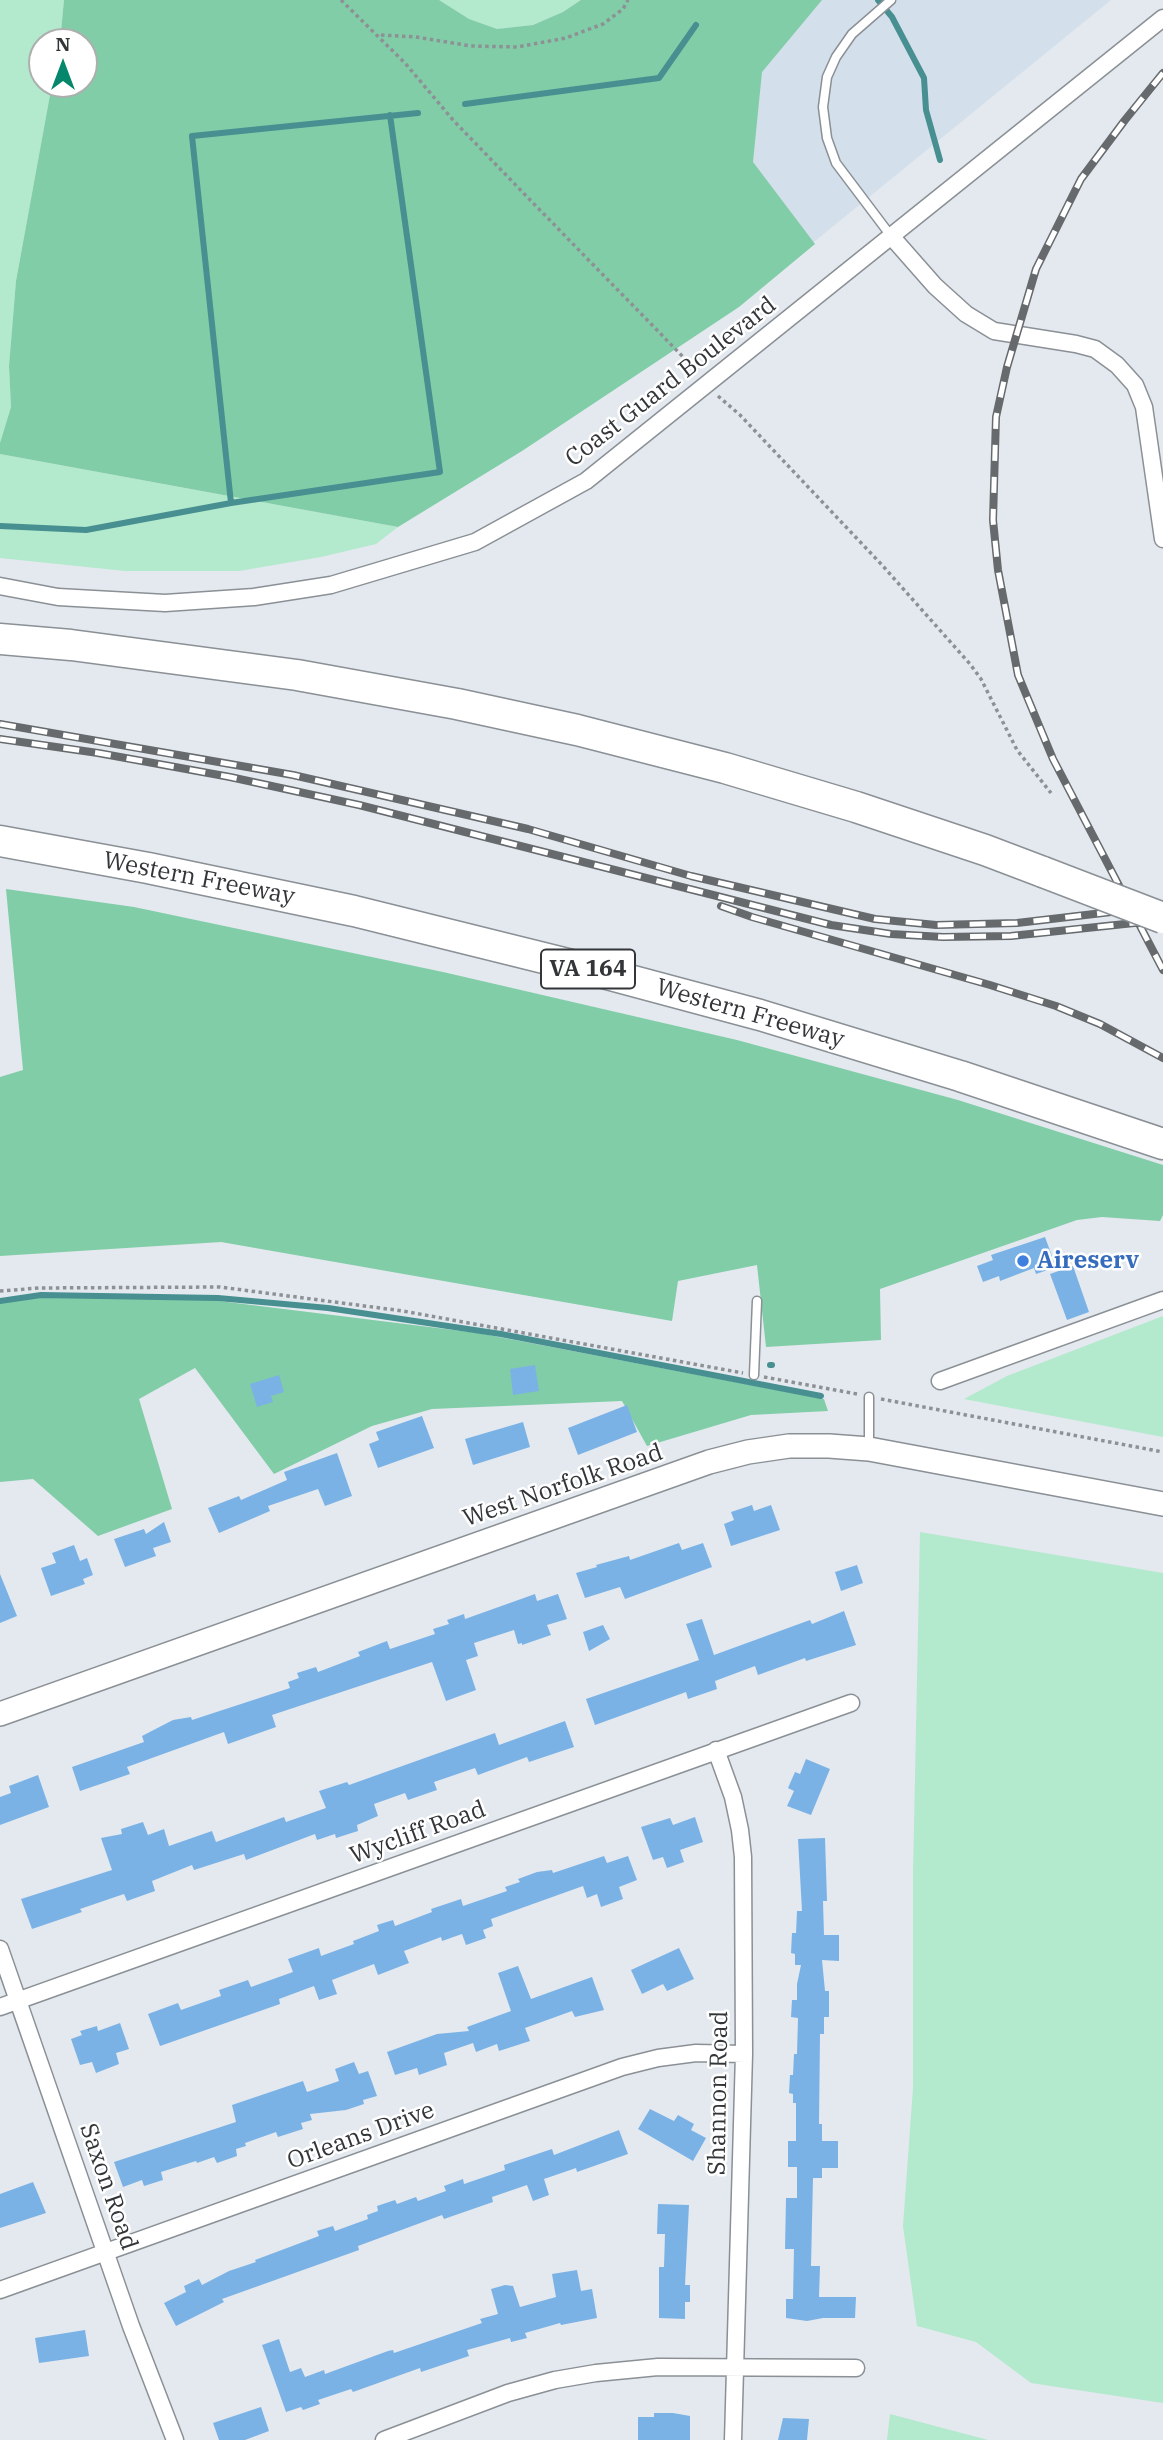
<!DOCTYPE html>
<html>
<head>
<meta charset="utf-8">
<style>
	body { margin:0 }
	#map { position:relative; width:1163px; height:2440px; overflow:hidden; background:#e3e9ef; font-family:"IBM Plex Serif",serif }
	canvas { display:block }
	.north { position:absolute; left:28px; top:28px; width:70px; height:70px; box-sizing:border-box; background:#fff; border:2px solid #adafaf; border-radius:50%; rotate:0deg; font-size:19px; font-weight:700; line-height:28px; text-align:center; color:#333638 }
	.north::after { content:''; display:block; margin:auto; width:24px; height:32px; background:#04876a; clip-path:polygon(50% 0,100% 100%,50% 72%,0 100%) }
</style>
</head>
<body>
<div id="map">
<canvas width="1163" height="2440"></canvas>
<div class="north">N</div>
</div>
<script>
const g = document.querySelector('canvas').getContext('2d');
g.lineJoin = 'round';
function fillPath(path, color) { g.fillStyle = color; g.fill(path, 'evenodd'); }
const poly = rows => new Path2D(rows.map(r => 'M' + r).join(''));
function strokePath(path, color, width, dash) { g.strokeStyle = color; g.lineWidth = width; g.lineCap = dash ? 'butt' : 'round'; g.setLineDash(dash || []); g.stroke(path); }
function write(font, color, halo, rows, align = 'center') {
  g.font = font + ' "IBM Plex Serif",serif'; g.lineWidth = 5; g.setLineDash([]); g.textBaseline = 'middle'; g.strokeStyle = halo; g.fillStyle = color; for (const [text, x, y, turn = 0] of rows) {
    g.save(); g.translate(x, y); g.rotate((+turn || 0) * Math.PI / 180); g.textAlign = isNaN(turn) ? turn : align; if (halo) g.strokeText(text, 0, 0); g.fillText(text, 0, 0); g.restore();
  }
}
const built = poly([
	[409,0,1111,0,718,320]
]);
const green = poly([
	[0,0,64,0,60,42,42,42,42,84,52,84,16,281,9,366,11,407,0,443],
	[439,0,581,0,563,12,532,25,497,29,469,19],
	[0,454,398,527,376,544,321,557,239,571,125,571,0,558],
	[1163,1316,1163,1437,964,1399,1007,1376],
	[920,1532,1163,1573,1163,2403,1031,2383,976,2342,917,2326,903,2226,913,2088,913,1875],
	[890,2414,988,2440,887,2440]
]);
const forest = poly([
	[64,0,439,0,469,19,497,29,533,25,563,12,581,0,822,0,762,72,753,162,815,244,739,307,522,451,398,527,0,454,0,443,11,407,9,366,16,281,52,84,84,84,84,42,60,42],
	[6,889,134,907,443,972,737,1040,958,1100,1163,1165,1163,1215,1160,1221,1102,1217,1077,1220,880,1289,881,1340,766,1347,757,1265,678,1281,672,1321,221,1242,0,1256,0,1077,23,1070],
	[34,1296,211,1300,478,1333,824,1399,828,1411,751,1415,647,1446,622,1401,432,1409,372,1426,274,1474,195,1368,139,1399,172,1509,98,1536,33,1479,0,1482,0,1301]
]);
const stream = poly([
	[878,0,892,17,924,78,926,110,940,160],
	[465,104,659,78,696,25],
	[231,503,440,472,390,115],
	[0,526,86,530,231,503,192,136,418,113],
	[0,1301,41,1295,218,1298,328,1308,501,1334,821,1396],
	[770,1365,772,1365]
]);
const building = poly([
	[1045,1237,1056,1267,1036,1274,1034,1268,1000,1281,999,1276,983,1282,977,1266,993,1260,991,1255],
	[1073,1266,1089,1312,1067,1320,1050,1274],
	[535,1365,539,1391,513,1395,510,1369],
	[279,1375,284,1392,271,1396,273,1402,257,1407,250,1384],
	[627,1405,637,1432,578,1455,568,1428],
	[422,1416,434,1448,378,1468,369,1444,379,1440,376,1432],
	[523,1422,530,1447,473,1465,465,1439],
	[337,1453,352,1496,325,1506,318,1489,268,1506,270,1511,219,1533,208,1508,239,1496,241,1500,287,1480,284,1472],
	[752,1505,754,1511,771,1505,780,1530,731,1546,724,1524,734,1520,731,1512],
	[164,1522,171,1542,153,1548,156,1556,125,1567,114,1539,144,1529,146,1534],
	[679,1543,682,1550,703,1543,712,1567,625,1599,620,1587,585,1598,576,1573,597,1567,596,1565,629,1556,630,1560],
	[74,1545,80,1561,87,1558,93,1575,83,1579,85,1584,51,1596,41,1568,56,1563,52,1553],
	[857,1565,863,1583,841,1591,835,1572],
	[0,1574,17,1616,0,1623],
	[535,1594,537,1601,558,1594,567,1619,547,1625,551,1635,522,1645,522,1643,518,1644,514,1630,474,1643,478,1656,466,1660,476,1690,446,1701,432,1662,272,1715,276,1727,228,1744,224,1732,127,1767,130,1774,80,1791,72,1767,144,1742,142,1736,173,1720,191,1717,192,1720,290,1688,288,1682,299,1678,297,1673,316,1667,318,1672,360,1656,358,1652,387,1641,390,1649,435,1634,433,1629,449,1624,447,1620,464,1614,465,1619],
	[844,1611,856,1645,806,1661,805,1658,758,1675,755,1666,715,1681,717,1689,688,1699,686,1692,595,1725,586,1699,699,1660,686,1624,702,1619,714,1655,810,1620,812,1624],
	[603,1625,610,1639,589,1651,583,1632],
	[565,1721,574,1747,529,1762,527,1757,478,1775,475,1768,434,1782,437,1790,408,1800,405,1793,374,1804,378,1816,357,1825,358,1831,336,1838,335,1834,317,1840,315,1834,246,1860,244,1854,194,1870,192,1865,152,1881,155,1891,127,1901,124,1894,80,1909,82,1912,32,1929,21,1899,112,1870,101,1838,122,1834,121,1829,143,1822,148,1835,164,1829,169,1846,212,1831,216,1842,284,1817,286,1822,326,1808,319,1791,347,1782,349,1785,495,1733,499,1745],
	[806,1759,830,1769,811,1815,787,1806,794,1791,788,1788,795,1772,800,1774],
	[38,1775,49,1807,0,1825,0,1797,11,1793,9,1786],
	[695,1817,703,1842,680,1850,684,1862,667,1868,663,1857,653,1860,641,1827,670,1818,673,1825],
	[825,1838,827,1901,823,1901,824,1935,839,1935,839,1961,822,1960,825,1991,829,1991,829,2017,824,2017,824,2034,820,2034,819,2124,822,2124,822,2141,838,2141,838,2168,822,2168,822,2178,813,2178,811,2266,820,2266,819,2297,856,2297,855,2318,823,2318,807,2321,786,2318,786,2299,793,2299,794,2249,785,2249,786,2198,797,2198,797,2167,788,2167,788,2141,796,2141,796,2103,793,2103,793,2094,789,2093,790,2075,793,2075,794,2054,797,2054,798,2018,791,2017,792,2000,797,2000,797,1984,801,1965,795,1965,795,1954,791,1953,792,1933,796,1933,797,1911,802,1911,798,1839],
	[604,1856,607,1863,628,1856,637,1880,619,1887,623,1899,601,1907,597,1894,587,1898,583,1886,491,1919,493,1926,483,1930,486,1938,466,1945,462,1934,442,1941,441,1937,404,1951,409,1963,378,1975,374,1964,332,1980,337,1994,319,2000,314,1986,279,1999,280,2004,160,2046,148,2014,178,2003,181,2010,221,1996,219,1990,248,1980,251,1987,293,1972,288,1959,319,1948,321,1956,354,1944,353,1941,379,1931,377,1925,393,1920,395,1926,432,1912,431,1909,461,1899,463,1906,507,1891,505,1887,520,1882,518,1879,537,1872,552,1870,553,1873],
	[679,1948,694,1979,667,1991,663,1984,642,1994,631,1970],
	[518,1966,531,1999,592,1977,604,2010,575,2017,572,2011,525,2028,530,2041,499,2051,497,2044,476,2052,473,2043,444,2053,447,2065,419,2075,417,2068,395,2075,387,2052,437,2034,469,2031,467,2027,511,2011,498,1973],
	[120,2023,129,2049,116,2053,119,2064,96,2073,92,2062,80,2065,71,2039,82,2035,80,2031,97,2026,98,2031],
	[354,2062,359,2074,368,2071,377,2096,363,2100,364,2104,346,2110,310,2114,312,2120,301,2123,303,2129,278,2137,276,2132,245,2143,246,2146,236,2149,237,2156,217,2163,214,2157,197,2163,196,2161,161,2172,163,2180,144,2186,142,2180,123,2187,114,2162,236,2122,232,2105,303,2081,307,2092,339,2081,335,2069],
	[650,2109,674,2121,678,2115,694,2124,691,2130,706,2138,693,2161,638,2129],
	[619,2130,628,2154,577,2172,576,2168,544,2179,549,2195,533,2201,527,2185,492,2197,493,2202,444,2219,442,2215,358,2246,359,2250,222,2299,224,2302,176,2326,164,2303,186,2292,184,2286,199,2279,202,2285,229,2271,256,2262,255,2260,319,2236,317,2231,333,2226,335,2231,368,2219,367,2215,378,2211,377,2206,395,2200,397,2204,416,2197,418,2201,446,2191,444,2186,463,2179,464,2184,505,2170,504,2165,552,2149,554,2155],
	[33,2182,46,2213,0,2228,0,2194],
	[658,2204,689,2205,685,2285,690,2285,690,2302,685,2302,685,2319,659,2318,659,2267,664,2267,665,2234,657,2234],
	[577,2270,581,2291,592,2289,597,2318,561,2325,560,2323,525,2333,527,2338,511,2342,510,2338,467,2350,469,2356,421,2372,420,2368,353,2392,351,2389,318,2400,320,2404,303,2410,301,2407,286,2412,262,2345,279,2339,290,2372,301,2368,305,2377,324,2370,325,2374,388,2351,393,2350,394,2353,482,2323,480,2319,498,2314,491,2289,505,2285,513,2286,520,2307,556,2297,552,2274],
	[85,2330,89,2356,39,2363,35,2338],
	[261,2407,269,2431,245,2440,219,2440,213,2423],
	[654,2413,673,2413,690,2416,690,2440,638,2440,638,2417,654,2417],
	[783,2418,809,2419,807,2440,778,2440]
]);
const path = poly([
	[341,0,405,63,453,120,534,204,689,363,699,370],
	[381,35,416,37,471,46,517,47,566,38,603,24,623,9,628,0],
	[718,396,740,415,882,565,970,664,981,679,1017,750,1051,793],
	[0,1291,39,1288,220,1287,403,1311,743,1373],
	[764,1377,857,1394],
	[881,1399,1163,1452]
]);
const lane = poly([
	[891,236,836,163,827,138,823,107,827,77,836,57,852,34,891,0],
	[754,1375,757,1301],
	[869,1446,869,1397]
]);
const street = poly([
	[891,236,935,286,966,314,994,331,1076,344,1095,349,1117,365,1135,385,1144,407,1163,539],
	[0,586,58,597,165,603,254,597,331,585,475,542,586,481,1163,18],
	[940,1381,1163,1300],
	[716,1750,733,1797,740,1830,743,1857,744,2054,733,2440],
	[0,1949,131,2326,175,2440],
	[0,2007,851,1703],
	[0,2290,622,2067,658,2058,696,2053,744,2054],
	[384,2440,508,2393,555,2380,596,2373,658,2367,856,2368]
]);
const secondary = poly([
	[0,1714,709,1462,748,1452,789,1446,829,1446,869,1449,1163,1504]
]);
const highway = poly([
	[0,639,71,645,297,675,457,704,577,730,725,768,856,807,985,850,1043,872],
	[0,841,148,868,354,911,592,970,760,1015,960,1076,1163,1144]
]);
const rail = poly([
	[1163,73,1125,120,1081,179,1036,269,1007,367,996,417,993,520,998,570,1018,675,1053,759,1163,970],
	[0,724,293,775,528,829,691,876,875,919,936,925,1017,923,1163,906],
	[0,739,98,753,230,777,359,805,831,925,891,934,943,937,1011,936,1163,920],
	[721,906,752,917,990,985,1056,1006,1100,1024,1163,1058]
]);
const highwayBridge = poly([
	[1043,872,1163,918]
]);
const markers = [
	[1023,1261,7,"#3f7fe0"]
];
const shields = [
	[588,969,94]
];
const shieldNames = [
	["VA 164",588,969]
];
const streetNames = [
	["Coast Guard Boulevard",671,382,-38],
	["Western Freeway",199,879,11],
	["Western Freeway",750,1014,16],
	["West Norfolk Road",563,1486,-19],
	["Wycliff Road",418,1833,-20],
	["Shannon Road",719,2093,-89],
	["Orleans Drive",361,2136,-20],
	["Saxon Road",108,2187,71]
];
const shopNames = [
	["Aireserv",1037,1261]
];
fillPath(built, '#d3dfea');
fillPath(green, '#b3e9cc');
fillPath(forest, '#81cda7');
strokePath(stream, '#478f90', 6);
fillPath(building, '#7bb2e5');
strokePath(lane, '#8a9095', 11);
strokePath(street, '#8a9095', 19);
strokePath(secondary, '#8a9095', 26);
strokePath(highway, '#8a9095', 33);
strokePath(path, '#8d9195', 3.5, [3.5, 3.5]);
strokePath(lane, '#fff', 8);
strokePath(street, '#fff', 16);
strokePath(secondary, '#fff', 23);
strokePath(highway, '#fff', 30);
strokePath(rail, '#666a6d', 8);
strokePath(rail, '#fff', 5, [16]);
strokePath(highwayBridge, '#8a9095', 33, []);
strokePath(highwayBridge, '#fff', 30);
for (const [x, y, r, color] of markers) { const dot = new Path2D(); dot.arc(x, y, r, 0, 2 * Math.PI); g.fillStyle = color; g.fill(dot); strokePath(dot, '#fff', 2.5); }
for (const [x, y, w] of shields) { const box = new Path2D(); box.roundRect(x - w / 2, y - 19.5, w, 39, 5); g.fillStyle = '#fff'; g.fill(box); strokePath(box, '#333638', 2); }
write('bold 23px', '#333638', null, shieldNames);
write('24px', '#333638', '#fff', streetNames);
write('bold 24px', '#366cbe', '#fff', shopNames, 'left');
</script>
</body>
</html>
